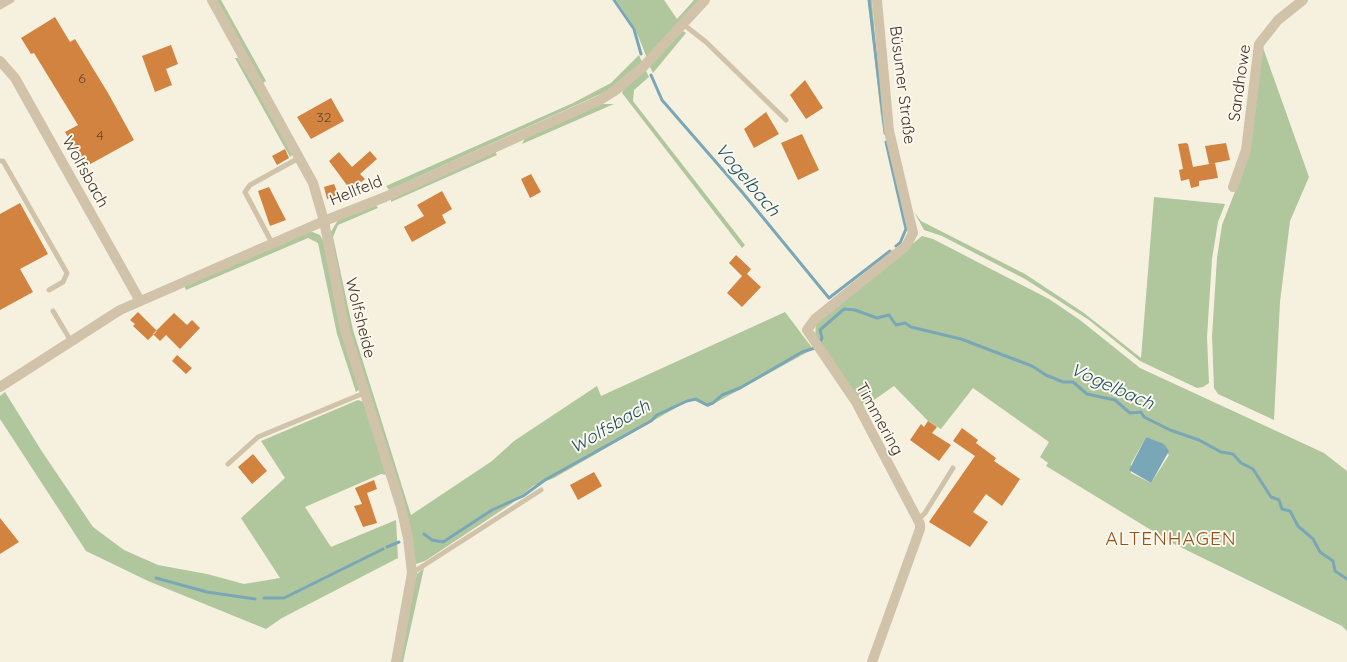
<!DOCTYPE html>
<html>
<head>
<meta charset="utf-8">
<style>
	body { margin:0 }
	canvas { display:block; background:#f6f0df }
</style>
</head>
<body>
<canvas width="1347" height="662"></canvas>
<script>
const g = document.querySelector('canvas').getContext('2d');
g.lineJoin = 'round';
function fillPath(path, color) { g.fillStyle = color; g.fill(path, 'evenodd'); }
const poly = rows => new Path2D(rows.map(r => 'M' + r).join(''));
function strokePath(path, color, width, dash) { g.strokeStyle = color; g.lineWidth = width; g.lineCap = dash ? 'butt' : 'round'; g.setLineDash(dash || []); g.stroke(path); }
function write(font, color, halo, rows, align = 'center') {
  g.font = font + ' Quicksand,sans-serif'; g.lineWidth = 4; g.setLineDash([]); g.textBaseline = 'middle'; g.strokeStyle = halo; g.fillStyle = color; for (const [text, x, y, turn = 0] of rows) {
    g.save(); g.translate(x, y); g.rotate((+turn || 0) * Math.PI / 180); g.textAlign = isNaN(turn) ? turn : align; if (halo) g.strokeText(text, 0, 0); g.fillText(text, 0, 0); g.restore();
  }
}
const green = poly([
	[215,0,221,0,266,81,263,83],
	[616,0,664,0,677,19,694,0,700,0,647,58,635,28],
	[868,0,872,0,882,126,870,16],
	[683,31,686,33,653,73,649,65],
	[1262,45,1309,177,1290,221,1280,302,1274,420,1218,394,1214,388,1212,336,1217,258,1222,225,1243,171],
	[639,55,642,62,607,91,389,190,386,186,573,103,611,83],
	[235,58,238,58,294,153,290,157],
	[645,69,649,77,634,90,633,101,745,245,742,248,622,93,624,88],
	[599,104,614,104,522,144,525,138],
	[495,151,497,155,391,202,391,198],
	[1154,197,1225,204,1218,222,1212,259,1207,337,1209,383,1203,387,1197,388,1140,361,1089,320,1025,279,942,236,924,230,914,212,921,221,1025,274,1084,313,1141,358],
	[376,205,378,208,338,225,333,237,353,330,411,515,492,461,514,441,597,386,601,396,785,312,813,349,708,407,691,399,554,478,533,486,511,504,425,561,416,564,349,330,329,235,338,220],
	[310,231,320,235,323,241,360,389,356,392,337,334,318,243,308,238,186,290,184,285],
	[922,236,933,239,1049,299,1080,320,1140,368,1324,453,1347,471,1347,631,1342,626,1174,544,1046,466,1048,463,1040,457,1049,442,973,388,941,429,928,421,894,386,864,407,815,337,816,323],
	[1146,437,1169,455,1151,483,1131,473,1131,464],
	[5,392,41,450,93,527,124,550,158,565,207,574,244,584,280,578,241,518,285,478,261,441,358,400,364,402,387,475,381,474,305,507,331,547,396,520,398,558,282,618,266,629,148,581,86,551,0,419,0,396],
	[424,568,403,662,400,662,415,581,417,574]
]);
const water = poly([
	[1146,437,1164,444,1169,451,1151,483,1129,470]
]);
const stream = poly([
	[614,0,634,29,641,54],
	[869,0,885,133],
	[651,75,662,100,742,192,829,298,890,251],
	[886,142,906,229,900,243,896,246],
	[820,342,822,338,820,330,844,309,855,310,877,318,889,315,896,325,905,323,911,327,961,339,1032,366,1046,375,1063,382,1073,382,1087,394,1115,400,1130,413,1141,412,1144,417,1170,430,1199,440,1221,452,1233,454,1241,463,1253,469,1271,497,1279,500,1282,509,1290,511,1298,526,1313,539,1320,552,1333,561,1335,571,1347,579],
	[424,534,432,540,443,542,492,510,523,496,545,480,651,421,657,415,687,401,696,399,707,405,713,403,722,395,740,388,802,352,815,348],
	[387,547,399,542],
	[156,578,207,592,255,599],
	[264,598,284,598,383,549]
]);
const building = poly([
	[55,17,70,42,75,39,108,93,134,140,85,167,65,132,78,125,34,53,31,54,21,38],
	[171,45,178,64,166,69,172,85,155,92,142,56],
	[805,80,823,108,806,119,790,95],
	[331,98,344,121,311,139,297,117],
	[766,112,779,134,754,148,744,129],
	[802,134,819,170,798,180,781,143],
	[1186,143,1188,144,1193,167,1215,163,1218,178,1199,181,1199,186,1191,188,1189,179,1181,181,1179,170,1183,169,1178,144],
	[1226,143,1230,160,1209,164,1205,146],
	[285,149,289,158,277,165,272,156],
	[370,151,377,159,360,174,365,179,360,183,364,188,355,196,329,161,339,152,352,167],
	[531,174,541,192,530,198,521,179],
	[334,184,339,196,327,199,324,187],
	[269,187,286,220,270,226,258,191],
	[442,191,452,209,442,215,446,223,412,242,404,227,424,216,417,205],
	[20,203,48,254,20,269,33,292,0,310,0,214],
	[736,255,751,269,747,274,761,287,742,307,727,293,742,276,729,263],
	[138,312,157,331,148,340,133,326,135,324,130,320],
	[174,313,187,325,192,320,200,328,180,349,166,335,160,341,153,334],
	[177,355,192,368,186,374,172,361],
	[928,421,937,427,932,433,951,445,939,461,910,440,921,424,924,427],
	[962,428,978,440,976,443,996,458,994,461,1020,479,1002,506,986,494,973,512,988,522,970,547,929,522,975,456,953,441],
	[253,454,267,471,252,484,238,467],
	[594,472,602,486,578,500,570,485],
	[374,480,377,489,367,493,377,523,363,527,354,506,362,504,355,488],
	[0,518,19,542,0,554]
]);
const service = poly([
	[0,3,4,0],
	[0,7,12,0],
	[683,24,706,42,786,120],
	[0,161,3,161,67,273,63,282,49,290],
	[272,243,245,192,250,185,299,158],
	[53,311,71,341],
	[228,464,258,437,364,393],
	[918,520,925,513,953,468],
	[412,573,541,490]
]);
const minor = poly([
	[212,0,313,183,324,221,345,330,401,507,408,538,412,573,396,662],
	[0,61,15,78,140,301],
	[1233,187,1246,150,1259,44,1278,20,1303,0],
	[0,387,120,310,324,221,385,197,600,100,616,90,643,67,705,0],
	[872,662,920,529,920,524,856,402,807,330,815,319,906,246,913,233,889,131,877,0]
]);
const numberNames = [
	["6",82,79],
	["32",324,118],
	["4",100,136]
];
const streetNames = [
	["Sandhowe",1240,83,-82],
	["Büsumer Straße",902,85,83],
	["Wolfsbach",85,172,61],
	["Hellfeld",356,191,-22],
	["Wolfsheide",360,318,76],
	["Timmering",879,419,61]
];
const waterNames = [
	["Vogelbach",747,180,50],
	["Vogelbach",1112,387,24],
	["Wolfsbach",610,427,-30]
];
const quarterNames = [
	["ALTENHAGEN",1171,539]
];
fillPath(green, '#b0c79d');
fillPath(water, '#7aa7b7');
strokePath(stream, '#7aa7b7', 3);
fillPath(building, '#d38340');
strokePath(service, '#d0c3a9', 5);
strokePath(minor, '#d0c3a9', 10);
write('14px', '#62472f', null, numberNames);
write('16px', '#3c3329', '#fcf8ed', streetNames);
write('italic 18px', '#194f64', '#fcf8ed', waterNames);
g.letterSpacing = '1px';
write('19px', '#955118', '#fcf8ed', quarterNames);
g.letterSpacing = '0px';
</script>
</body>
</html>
